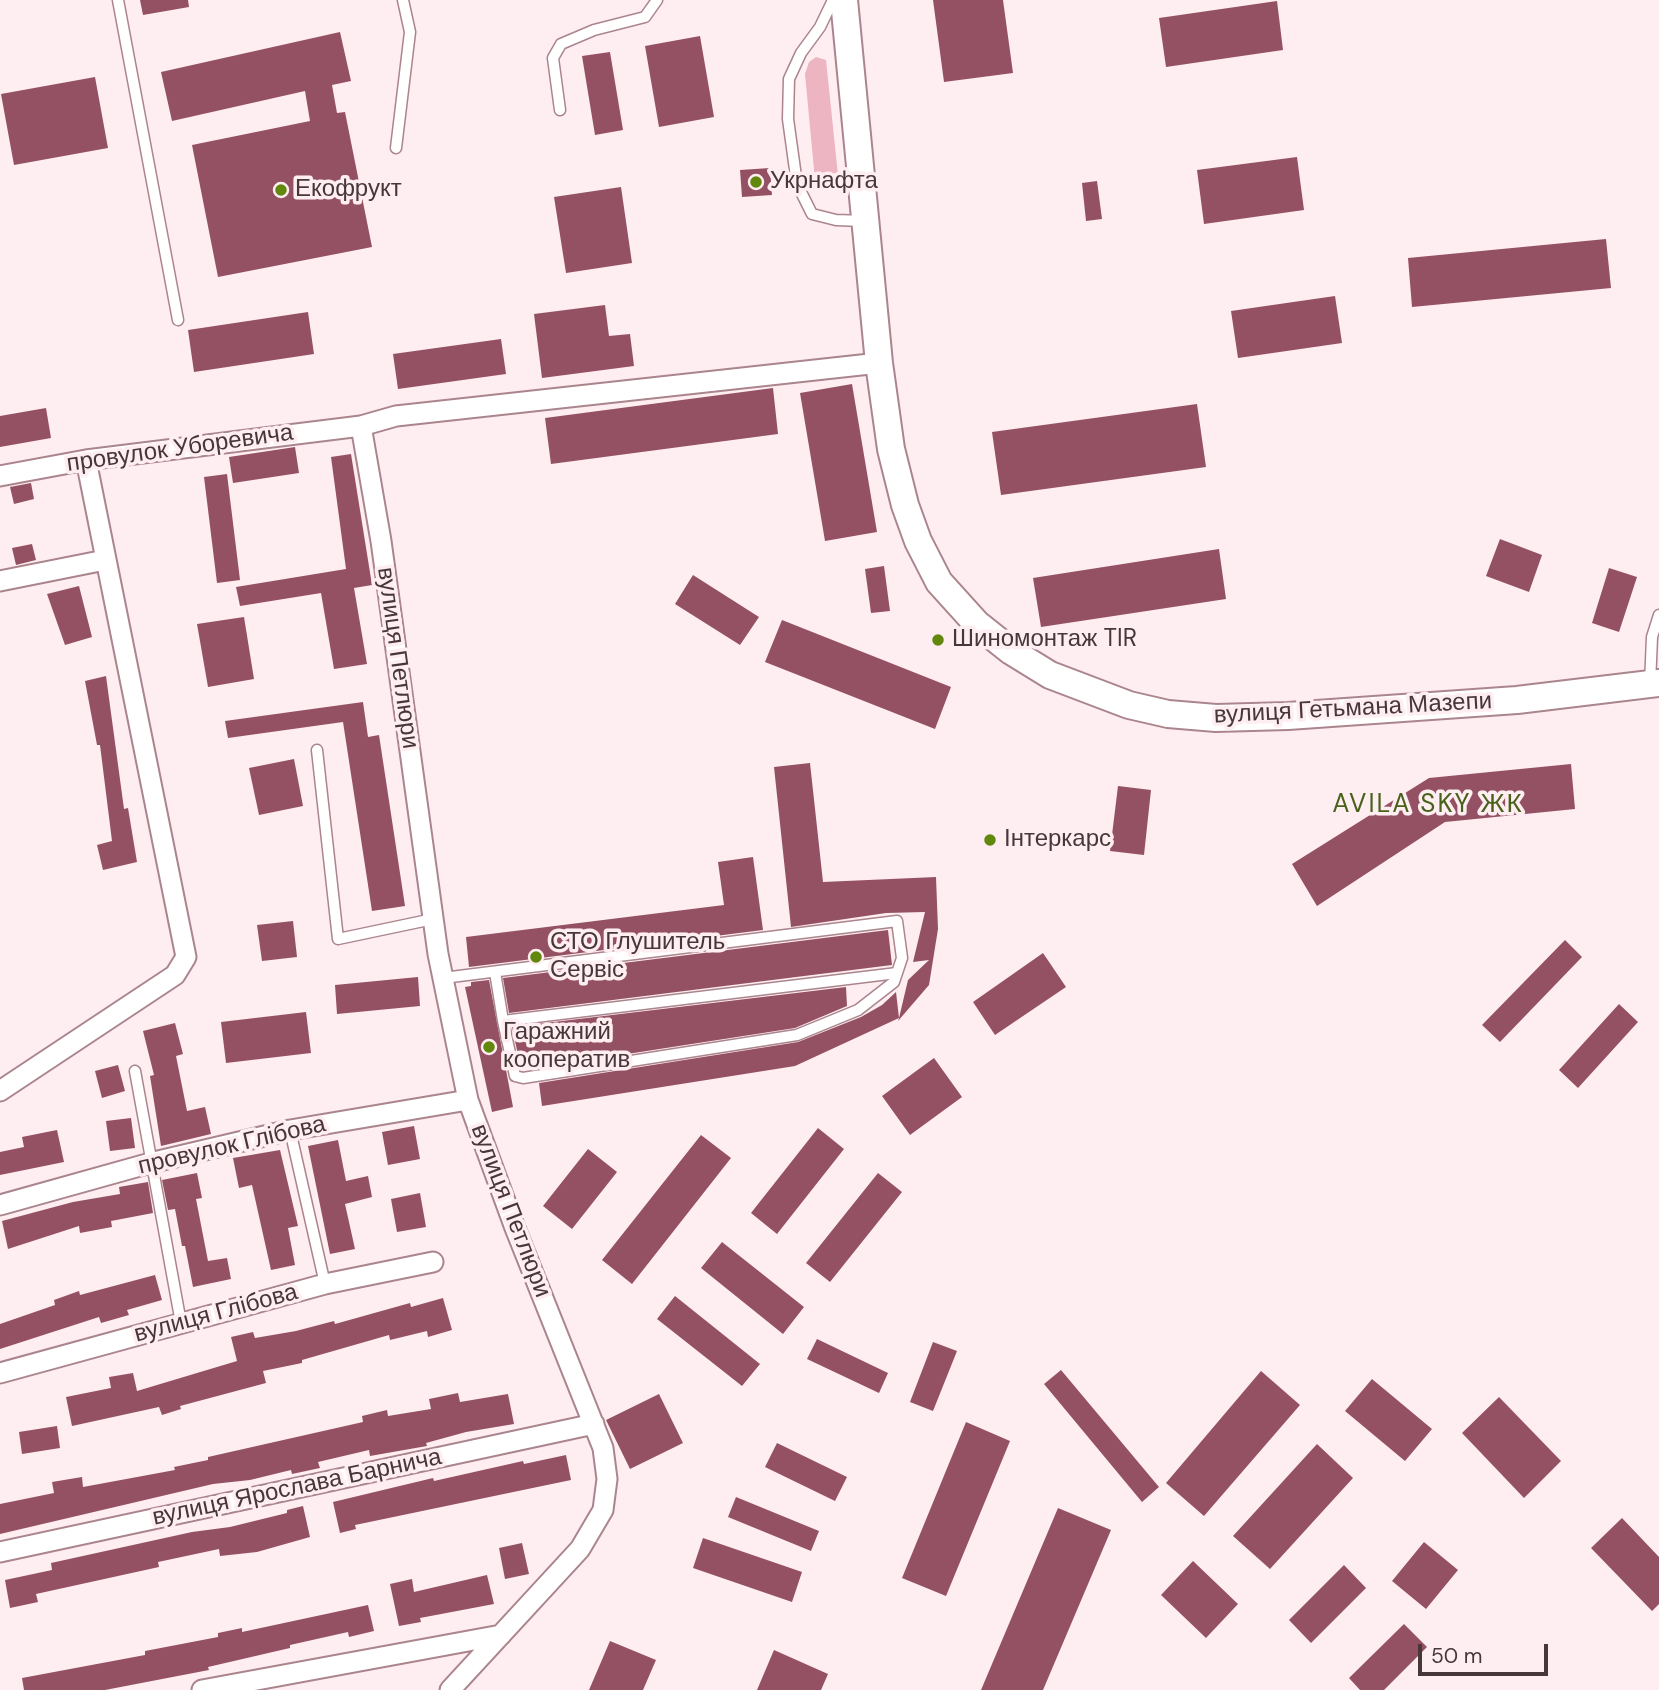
<!DOCTYPE html>
<html>
<head>
<meta charset="utf-8">
<style>
	body { margin:0 }
	#map { position:relative; width:1659px; height:1690px; overflow:hidden; background:#feedf1; font-family:"DM Sans",sans-serif }
	canvas { display:block }
	.scale { position:absolute; left:1418px; top:1644px; width:130px; height:32px; box-sizing:border-box; border:4px solid #47373a; border-top:0; padding-left:9px; font-size:21px; line-height:24px; white-space:nowrap; color:#47373a; -webkit-text-stroke:5px #feedf1; paint-order:stroke }
</style>
</head>
<body>
<div id="map">
<canvas width="1659" height="1690"></canvas>
<div class="scale">50 m</div>
</div>
<script>
const g = document.querySelector('canvas').getContext('2d');
g.lineJoin = 'round';
function fillPath(path, color) { g.fillStyle = color; g.fill(path, 'evenodd'); }
const poly = rows => new Path2D(rows.map(r => 'M' + r).join(''));
function strokePath(path, color, width, dash) { g.strokeStyle = color; g.lineWidth = width; g.lineCap = dash ? 'butt' : 'round'; g.setLineDash(dash || []); g.stroke(path); }
function write(font, color, halo, rows, align = 'center') {
  g.font = font + ' "DM Sans",sans-serif'; g.lineWidth = 7; g.setLineDash([]); g.textBaseline = 'middle'; g.strokeStyle = halo; g.fillStyle = color; for (const [text, x, y, turn = 0] of rows) {
    g.save(); g.translate(x, y); g.rotate((+turn || 0) * Math.PI / 180); g.textAlign = isNaN(turn) ? turn : align; if (halo) g.strokeText(text, 0, 0); g.fillText(text, 0, 0); g.restore();
  }
}
const green = poly([
	[816,57,826,60,839,185,830,189,815,180,805,74,809,62]
]);
const building = poly([
	[140,0,188,0,189,7,143,15],
	[933,0,1003,0,1013,73,944,82],
	[1277,1,1283,50,1166,67,1159,18],
	[340,32,351,81,332,85,337,113,345,112,372,247,218,277,192,145,310,121,305,91,172,121,161,72],
	[700,36,714,117,659,127,645,46],
	[610,52,623,130,595,135,582,56],
	[95,77,108,148,14,165,1,94],
	[1297,157,1304,210,1204,224,1197,170],
	[770,168,772,195,742,197,740,170],
	[1097,181,1102,219,1086,221,1082,183],
	[621,187,632,263,566,273,554,197],
	[1606,239,1611,288,1412,307,1408,258],
	[1335,296,1342,343,1238,358,1231,311],
	[605,305,609,336,630,334,634,366,542,378,534,314],
	[308,312,314,354,194,372,188,330],
	[501,339,506,374,398,389,393,354],
	[852,384,877,532,825,541,800,393],
	[773,388,778,434,551,464,545,418],
	[1197,404,1206,467,1001,495,992,432],
	[46,408,51,438,0,447,0,416],
	[295,447,299,473,233,483,229,457],
	[351,454,372,585,354,588,367,664,334,669,321,593,240,606,236,587,346,569,331,457],
	[227,474,240,580,217,583,204,477],
	[31,483,34,499,14,504,10,487],
	[1500,539,1542,555,1529,592,1486,576],
	[32,544,36,560,16,565,12,548],
	[1219,549,1226,599,1041,627,1033,578],
	[884,566,890,611,871,613,865,569],
	[1609,568,1637,577,1619,632,1592,623],
	[693,575,759,617,740,645,675,604],
	[79,586,92,637,65,645,47,594],
	[244,617,254,679,208,687,197,624],
	[782,620,951,687,935,729,765,662],
	[106,676,124,809,128,808,137,862,103,870,97,845,112,841,100,745,97,745,85,681],
	[363,702,368,737,379,735,405,906,372,911,343,722,228,738,225,721],
	[294,759,303,806,259,815,249,768],
	[810,763,823,882,936,877,938,929,929,985,898,1021,899,1018,795,1066,542,1106,539,1083,798,1042,861,1017,882,1005,896,992,899,1018,908,980,929,960,913,962,925,912,886,913,791,927,774,767],
	[1571,764,1575,809,1445,822,1317,906,1292,864,1429,778],
	[1118,786,1151,790,1144,855,1110,851],
	[753,857,763,930,469,967,466,937,724,905,718,862],
	[293,921,297,957,262,961,257,925],
	[888,930,892,965,509,1013,503,978],
	[1565,940,1582,957,1500,1042,1482,1025],
	[1043,953,1066,987,995,1035,973,1002],
	[418,977,420,1006,337,1014,335,985],
	[489,980,513,1107,492,1112,465,987,471,986,471,982],
	[846,987,847,1006,795,1028,537,1068,536,1062,520,1064,512,1027],
	[1619,1004,1638,1022,1578,1088,1559,1070],
	[306,1012,311,1053,226,1063,221,1022],
	[175,1023,183,1054,176,1056,187,1111,205,1107,211,1134,161,1146,150,1076,154,1075,143,1031],
	[934,1058,962,1097,910,1135,882,1096],
	[118,1065,125,1091,102,1098,95,1071],
	[131,1118,135,1148,110,1151,106,1121],
	[414,1126,420,1159,388,1165,382,1132],
	[818,1128,844,1149,777,1234,751,1213],
	[57,1130,64,1162,0,1175,0,1152,24,1147,22,1137],
	[701,1135,731,1158,632,1284,602,1260],
	[338,1140,346,1181,368,1176,372,1197,345,1204,355,1249,330,1254,308,1146],
	[588,1149,617,1172,572,1229,543,1206],
	[280,1150,298,1226,288,1228,295,1265,271,1270,252,1185,239,1188,233,1158],
	[197,1173,202,1198,196,1199,208,1261,227,1258,231,1279,193,1287,185,1246,182,1246,175,1209,168,1210,162,1180],
	[878,1173,902,1192,830,1282,806,1263],
	[148,1182,153,1213,111,1221,112,1227,80,1233,79,1226,8,1249,2,1221,73,1202,120,1194,119,1187],
	[420,1193,426,1227,397,1232,391,1199],
	[722,1242,804,1307,783,1334,701,1268],
	[155,1275,162,1300,127,1310,129,1315,101,1323,99,1317,0,1349,0,1324,55,1305,54,1300,79,1291,80,1295],
	[675,1296,760,1364,742,1386,657,1319],
	[443,1298,452,1330,428,1337,427,1331,390,1340,389,1335,302,1360,302,1363,263,1371,266,1383,180,1406,181,1409,162,1415,159,1407,72,1426,66,1397,111,1388,109,1377,133,1373,137,1391,237,1361,231,1337,253,1332,255,1338,296,1331,334,1321,335,1324,410,1303,411,1307],
	[817,1339,888,1373,879,1393,807,1359],
	[933,1342,957,1351,933,1411,910,1402],
	[1061,1370,1159,1487,1142,1502,1044,1384],
	[1261,1371,1300,1405,1204,1516,1166,1483],
	[1372,1379,1432,1429,1405,1461,1345,1411],
	[458,1393,460,1402,508,1394,514,1424,466,1432,426,1443,427,1446,370,1456,369,1450,318,1462,320,1468,292,1474,291,1470,250,1480,213,1484,0,1534,0,1504,54,1493,52,1482,82,1477,83,1487,175,1470,174,1467,208,1460,208,1457,363,1422,362,1416,387,1410,388,1416,431,1409,429,1399],
	[659,1394,683,1443,630,1469,606,1420],
	[1499,1397,1561,1461,1524,1498,1462,1433],
	[966,1422,1010,1441,946,1596,902,1578],
	[57,1426,60,1448,22,1454,19,1432],
	[777,1443,847,1477,835,1501,765,1467],
	[1317,1444,1353,1478,1270,1569,1233,1536],
	[566,1455,571,1480,355,1525,356,1529,340,1533,333,1502,433,1478,434,1481,523,1461,524,1464],
	[736,1497,819,1531,811,1551,728,1517],
	[303,1506,310,1537,257,1552,220,1556,219,1549,158,1562,159,1567,36,1594,38,1602,10,1608,5,1580,52,1570,51,1563,192,1532,230,1527,287,1513,287,1510],
	[1058,1508,1111,1530,1043,1690,981,1690],
	[1622,1518,1659,1557,1659,1604,1652,1611,1591,1548],
	[703,1538,802,1572,792,1602,693,1568],
	[1424,1542,1458,1570,1426,1609,1392,1581],
	[522,1543,529,1574,505,1579,499,1548],
	[1193,1561,1238,1604,1206,1638,1161,1595],
	[1344,1565,1366,1588,1311,1643,1289,1620],
	[487,1575,494,1604,420,1618,421,1622,399,1626,390,1584,412,1579,414,1592],
	[368,1605,374,1631,349,1637,348,1632,290,1645,290,1648,208,1667,209,1670,105,1690,24,1690,22,1678,145,1655,145,1651,218,1637,218,1633,242,1628,242,1632],
	[1404,1624,1427,1647,1384,1690,1360,1690,1349,1678],
	[610,1641,656,1660,643,1690,589,1690],
	[774,1650,828,1674,821,1690,757,1690]
]);
const service = poly([
	[118,0,178,320],
	[833,0,820,27,801,53,789,79,788,119,797,184,812,214,836,220,864,221],
	[560,110,553,58,561,44,594,30,645,17,657,0],
	[396,148,410,32,403,0],
	[1650,684,1652,637,1659,615],
	[317,750,338,939,433,919],
	[495,972,503,1021],
	[443,978,897,921,902,958,894,982,858,1010,797,1035,523,1078,515,1076,503,1021,897,973],
	[135,1071,181,1323],
	[290,1130,325,1284]
]);
const minor = poly([
	[361,426,381,541,438,954,468,1100,515,1228,603,1448,607,1479,603,1510,580,1549,450,1690],
	[0,476,86,460,361,426,396,416,879,363],
	[0,581,105,560],
	[0,1091,175,975,186,957,86,460],
	[0,1205,154,1162,290,1130,468,1100],
	[0,1373,325,1284,433,1262],
	[0,1552,594,1424],
	[202,1690,501,1635]
]);
const secondary = poly([
	[844,0,879,363,891,449,905,505,918,541,939,582,977,624,1011,651,1050,675,1129,705,1168,714,1216,718,1288,716,1517,700,1659,683]
]);
const markers = [
	[756,182,7,"#61870c"],
	[281,190,7,"#61870c"],
	[938,640,7,"#61870c"],
	[990,840,7,"#61870c"],
	[536,957,7,"#61870c"],
	[489,1047,7,"#61870c"]
];
const poiNames = [
	["Укрнафта",770,182],
	["Екофрукт",295,190],
	["Шиномонтаж TIR",952,640],
	["Інтеркарс",1004,840],
	["СТО Глушитель",550,943],
	["Сервіс",550,971],
	["Гаражний",503,1033],
	["кооператив",503,1061]
];
const streetNames = [
	["провулок Уборевича",180,449,-8],
	["вулиця Петлюри",397,658,82],
	["вулиця Гетьмана Мазепи",1353,709,-3],
	["провулок Глібова",232,1146,-13],
	["вулиця Петлюри",510,1211,69],
	["вулиця Глібова",216,1314,-15],
	["вулиця Ярослава Барнича",297,1488,-12]
];
const neighbourhoodNames = [
	["AVILA SKY ЖК",1428,805]
];
fillPath(green, '#edb4c1');
fillPath(building, '#955164');
strokePath(service, '#ab858e', 13);
strokePath(minor, '#ab858e', 23);
strokePath(secondary, '#ab858e', 30);
strokePath(service, '#fff', 10);
strokePath(minor, '#fff', 19);
strokePath(secondary, '#fff', 26);
for (const [x, y, r, color] of markers) { const dot = new Path2D(); dot.arc(x, y, r, 0, 2 * Math.PI); g.fillStyle = color; g.fill(dot); strokePath(dot, '#feedf1', 2.5); }
write('24px', '#47373a', '#feedf1', poiNames, 'left');
write('24px', '#47373a', '#feedf1', streetNames);
g.letterSpacing = '2px';
write('26px', '#48611b', '#feedf1', neighbourhoodNames);
g.letterSpacing = '0px';
</script>
</body>
</html>
